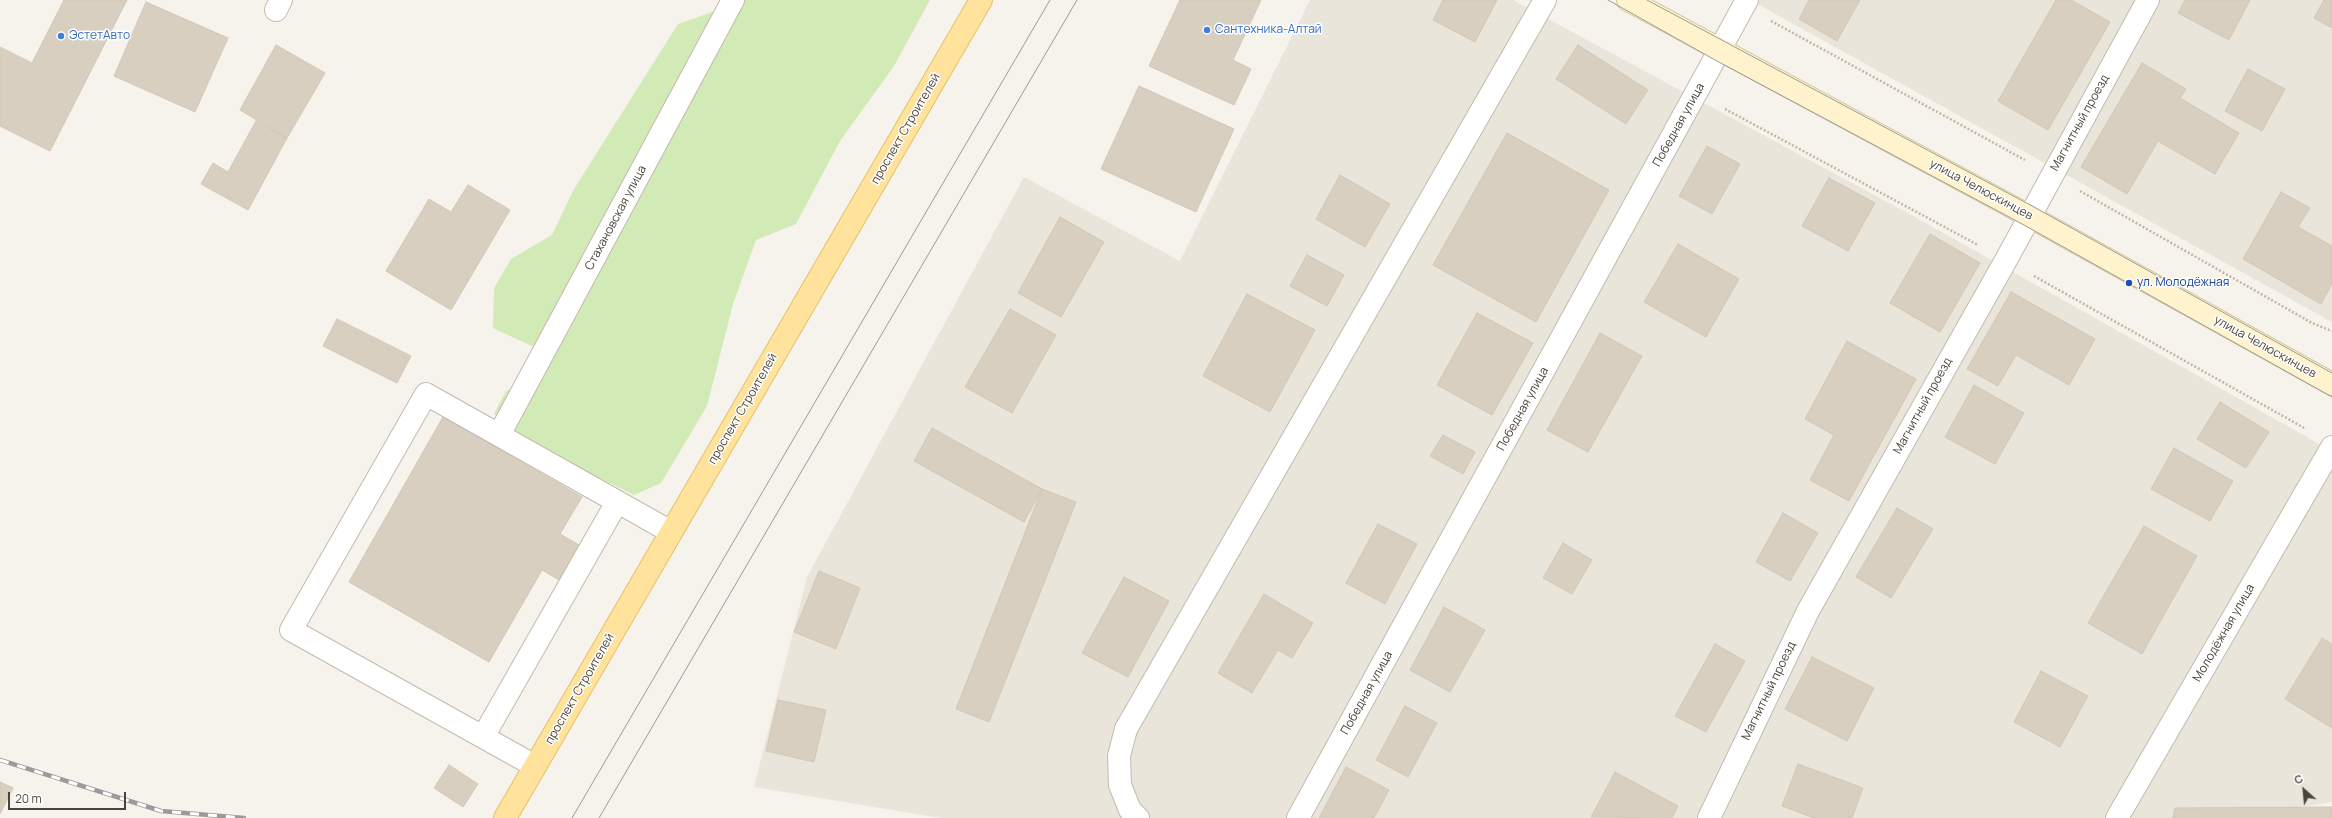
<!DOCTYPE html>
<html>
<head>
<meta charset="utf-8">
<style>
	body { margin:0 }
	#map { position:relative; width:2332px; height:818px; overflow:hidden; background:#f6f3ec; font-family:Manrope,sans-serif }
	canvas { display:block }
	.north { position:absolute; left:2284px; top:770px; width:40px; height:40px; -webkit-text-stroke:3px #fff; paint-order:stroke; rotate:333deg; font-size:11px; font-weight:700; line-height:16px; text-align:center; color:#4b4439 }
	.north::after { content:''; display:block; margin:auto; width:14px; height:18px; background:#4b4439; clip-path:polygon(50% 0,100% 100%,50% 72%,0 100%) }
	.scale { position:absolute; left:8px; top:792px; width:118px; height:18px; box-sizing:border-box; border:2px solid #4b4439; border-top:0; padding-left:5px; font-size:12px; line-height:14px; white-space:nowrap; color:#4b4439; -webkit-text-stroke:3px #fff; paint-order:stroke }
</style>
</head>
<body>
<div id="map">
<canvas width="2332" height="818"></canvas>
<div class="north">С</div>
<div class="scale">20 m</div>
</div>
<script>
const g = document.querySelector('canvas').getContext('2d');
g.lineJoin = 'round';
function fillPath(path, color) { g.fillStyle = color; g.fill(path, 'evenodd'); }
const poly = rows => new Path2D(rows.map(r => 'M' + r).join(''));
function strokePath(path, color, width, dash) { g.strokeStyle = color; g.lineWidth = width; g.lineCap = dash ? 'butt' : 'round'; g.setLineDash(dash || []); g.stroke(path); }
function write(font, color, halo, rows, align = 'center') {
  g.font = font + ' Manrope,sans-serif'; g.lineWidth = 3; g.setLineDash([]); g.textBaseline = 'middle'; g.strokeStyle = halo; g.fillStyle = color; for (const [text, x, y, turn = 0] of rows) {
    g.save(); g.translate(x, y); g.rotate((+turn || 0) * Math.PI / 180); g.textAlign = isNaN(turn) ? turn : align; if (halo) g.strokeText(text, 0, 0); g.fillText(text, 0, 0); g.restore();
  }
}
const residential = poly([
	[1310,0,1513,0,1915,217,2332,451,2332,802,2226,818,940,818,754,787,807,577,1024,177,1180,261],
	[1750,0,2332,0,2332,322]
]);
const green = poly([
	[736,0,930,0,894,66,840,141,796,224,756,240,733,304,707,406,661,483,634,495,518,438,494,414,506,391,540,376,549,354,493,328,494,288,511,259,552,235,574,189,678,24,715,11]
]);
const building = poly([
	[64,0,127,0,50,151,0,126,0,47,32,63,64,0],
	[1180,0,1261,0,1233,60,1251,69,1234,105,1149,66,1180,0],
	[1443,0,1497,0,1475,42,1433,20,1443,0],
	[1809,0,1860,0,1837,41,1799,19,1809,0],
	[2056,0,2071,0,2110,22,2048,130,1998,101,2056,0],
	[2185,0,2250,0,2229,40,2178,13,2185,0],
	[2324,0,2332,0,2332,28,2314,18,2324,0],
	[146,2,228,38,195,112,114,76,146,2],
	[276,45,325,73,287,138,240,110,276,45],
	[1578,45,1648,90,1626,124,1556,79,1578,45],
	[2142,63,2186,89,2180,98,2239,133,2215,174,2158,141,2127,194,2081,167,2142,63],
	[2248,69,2285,89,2262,131,2225,111,2248,69],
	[1139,86,1234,129,1196,212,1101,169,1139,86],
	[256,121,287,138,248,210,201,184,213,163,228,172,256,121],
	[1507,133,1609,190,1536,322,1433,265,1507,133],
	[1707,146,1740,164,1712,214,1679,196,1707,146],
	[1340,175,1390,204,1365,247,1316,219,1340,175],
	[1829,178,1875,203,1848,251,1802,226,1829,178],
	[468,185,510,210,451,310,386,271,429,199,451,212,468,185],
	[2281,192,2310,208,2298,227,2332,246,2332,284,2321,304,2243,259,2281,192],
	[1060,217,1104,242,1061,317,1018,293,1060,217],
	[1930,234,1980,263,1940,332,1890,303,1930,234],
	[1678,244,1739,279,1706,337,1644,302,1678,244],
	[1307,255,1344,275,1327,306,1290,286,1307,255],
	[2011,292,2095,339,2069,385,2016,355,1998,386,1967,369,2011,292],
	[1247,294,1315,330,1270,412,1203,376,1247,294],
	[1010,309,1056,335,1012,413,965,387,1010,309],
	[1477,313,1533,343,1492,415,1437,385,1477,313],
	[337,319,411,356,397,383,323,346,337,319],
	[1600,333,1642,356,1588,452,1547,430,1600,333],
	[1847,341,1916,379,1849,501,1810,480,1834,435,1805,419,1847,341],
	[1974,385,2024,413,1995,464,1945,437,1974,385],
	[2220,402,2269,432,2246,468,2197,439,2220,402],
	[443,417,582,497,560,534,586,549,566,584,542,570,489,662,349,582,443,417],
	[932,428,1042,489,1024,522,914,461,932,428],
	[1443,435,1475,452,1463,474,1430,456,1443,435],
	[2174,448,2233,481,2210,521,2151,489,2174,448],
	[1042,489,1076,502,989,722,956,709,1042,489],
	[1897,508,1933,529,1891,598,1856,577,1897,508],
	[1783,513,1818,533,1790,581,1756,562,1783,513],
	[1378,524,1417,544,1385,604,1346,583,1378,524],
	[2144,526,2197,556,2142,654,2088,623,2144,526],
	[1563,543,1592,560,1572,594,1543,578,1563,543],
	[819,571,860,588,836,649,794,632,819,571],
	[1124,577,1169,601,1128,677,1082,653,1124,577],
	[1264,594,1313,623,1292,658,1278,650,1252,693,1218,673,1264,594],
	[1444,607,1485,630,1450,692,1410,670,1444,607],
	[2322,638,2332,644,2332,728,2285,699,2322,638],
	[1715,644,1745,661,1706,732,1675,716,1715,644],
	[1812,657,1874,688,1847,741,1785,709,1812,657],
	[2041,671,2088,696,2060,747,2014,722,2041,671],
	[778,700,826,710,814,762,766,751,778,700],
	[1405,706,1437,723,1408,777,1376,760,1405,706],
	[1798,764,1863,788,1852,818,1814,818,1782,806,1798,764],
	[449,765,478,784,463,807,434,788,449,765],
	[1346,767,1389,790,1374,818,1319,818,1346,767],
	[1615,772,1678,806,1672,818,1591,817,1615,772],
	[0,782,13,788,0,814,0,782],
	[2332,807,2332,818,2173,818,2175,808,2332,807]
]);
const path = poly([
	[1771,21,2025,160],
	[1725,109,1978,245],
	[2080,191,2312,323,2332,331],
	[2034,276,2306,429]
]);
const service = poly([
	[276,10,281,0],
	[499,435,733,0],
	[1126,729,1119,756,1120,785,1130,810,1138,818],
	[483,737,617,502],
	[535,766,291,630,426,394,671,532]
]);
const minor = poly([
	[1126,729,1545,0],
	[1298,818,1747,0],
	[1709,818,1808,611,2006,260,2148,0],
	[2117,818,2332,447]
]);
const secondary = poly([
	[1628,0,2029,216,2332,384]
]);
const primary = poly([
	[505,818,981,0]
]);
const tram = poly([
	[1608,0,1715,60,2024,225,2332,397],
	[1647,0,2034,207,2332,373],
	[572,818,1050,0],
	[599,818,1077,0]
]);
const rail = poly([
	[0,760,161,811,244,818]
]);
const markers = [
	[1207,30,4,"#3f7fe0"],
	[61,36,4,"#3f7fe0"],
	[2129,283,4,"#1a4fb4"]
];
const shopNames = [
	["Сантехника-Алтай",1215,30],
	["ЭстетАвто",69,36]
];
const streetNames = [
	["Магнитный проезд",2080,123,-61],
	["Победная улица",1679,125,-61],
	["проспект Строителей",906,129,-60],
	["улица Челюскинцев",1981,190,28],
	["Стахановская улица",616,218,-62],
	["улица Челюскинцев",2265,347,29],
	["Магнитный проезд",1923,406,-61],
	["проспект Строителей",743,409,-60],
	["Победная улица",1523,409,-61],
	["Молодёжная улица",2224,633,-60],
	["проспект Строителей",580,689,-60],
	["Магнитный проезд",1769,691,-64],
	["Победная улица",1367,693,-61]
];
const transitNames = [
	["ул. Молодёжная",2137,283]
];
fillPath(residential, '#eae5da');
fillPath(green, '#d2eab5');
fillPath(building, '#d8cfc1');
strokePath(building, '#d3c7b4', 1);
strokePath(service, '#c2bbae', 24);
strokePath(minor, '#c2bbae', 24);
strokePath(secondary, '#d6c79b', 24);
strokePath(primary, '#e6c16a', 24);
strokePath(path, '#c4b79f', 2.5, [2, 2]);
strokePath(service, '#fff', 22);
strokePath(minor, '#fff', 22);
strokePath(secondary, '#fff3cd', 22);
strokePath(primary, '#ffe39c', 22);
strokePath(tram, '#9a9a9a', 1);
strokePath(rail, '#9a9a9a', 4.5);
strokePath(rail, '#fff', 3, [9]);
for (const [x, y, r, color] of markers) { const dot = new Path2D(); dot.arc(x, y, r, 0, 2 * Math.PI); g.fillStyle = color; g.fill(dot); strokePath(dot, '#fff', 1.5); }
write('12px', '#366cbe', '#fff', shopNames, 'left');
write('12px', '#4b4439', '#fff', streetNames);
write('12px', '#164399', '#fff', transitNames, 'left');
</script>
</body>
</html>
